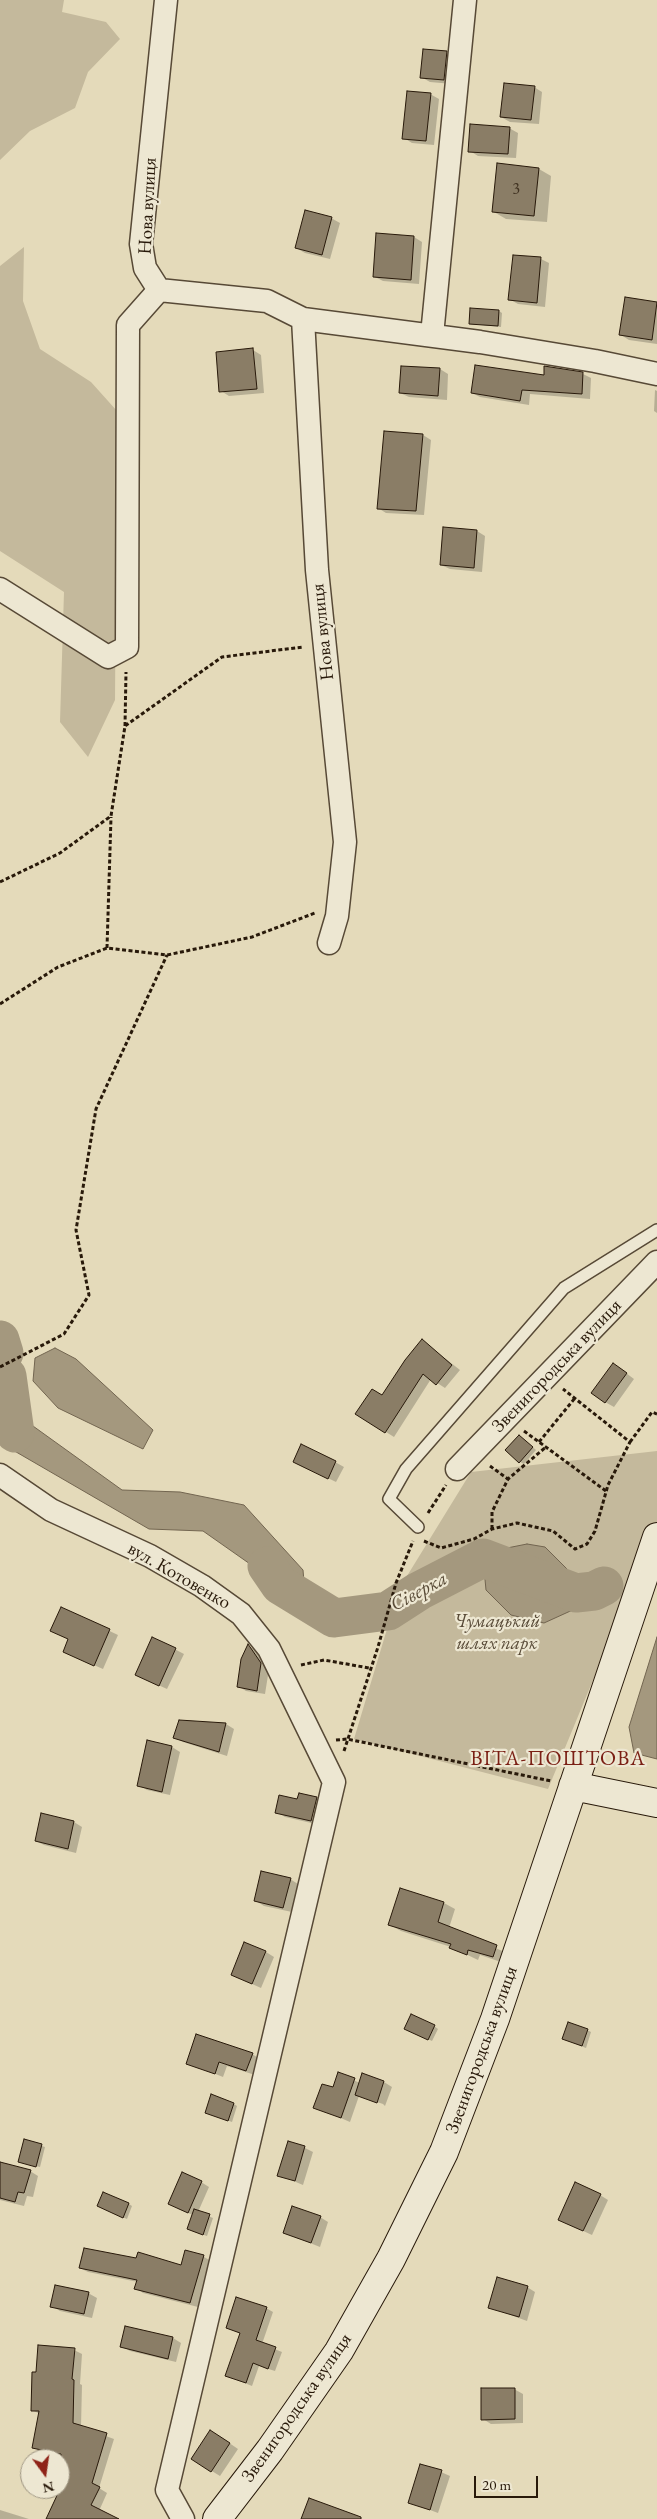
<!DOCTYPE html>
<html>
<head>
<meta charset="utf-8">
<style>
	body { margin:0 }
	#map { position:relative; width:657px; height:2519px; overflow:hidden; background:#e4daba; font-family:"EB Garamond",serif }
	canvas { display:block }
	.north { position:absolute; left:20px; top:2449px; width:50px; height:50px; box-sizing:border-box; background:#ede7d2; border:1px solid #9e9582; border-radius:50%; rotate:166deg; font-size:14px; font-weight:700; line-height:20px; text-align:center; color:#28190a }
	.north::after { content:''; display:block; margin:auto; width:18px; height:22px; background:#8f2418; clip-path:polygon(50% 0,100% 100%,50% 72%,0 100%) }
	.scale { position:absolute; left:474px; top:2476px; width:64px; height:22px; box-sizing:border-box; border:2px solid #28190a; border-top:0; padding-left:6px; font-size:15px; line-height:18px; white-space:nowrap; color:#28190a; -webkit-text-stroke:4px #ede7d2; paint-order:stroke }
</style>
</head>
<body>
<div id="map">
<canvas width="657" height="2519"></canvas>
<div class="north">N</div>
<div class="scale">20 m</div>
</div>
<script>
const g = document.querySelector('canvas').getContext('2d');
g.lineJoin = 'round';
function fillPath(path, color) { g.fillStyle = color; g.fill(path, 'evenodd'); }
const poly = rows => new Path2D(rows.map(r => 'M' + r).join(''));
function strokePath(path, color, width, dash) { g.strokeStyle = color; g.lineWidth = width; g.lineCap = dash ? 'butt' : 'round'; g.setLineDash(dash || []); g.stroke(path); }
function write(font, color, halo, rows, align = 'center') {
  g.font = font + ' "EB Garamond",serif'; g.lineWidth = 4.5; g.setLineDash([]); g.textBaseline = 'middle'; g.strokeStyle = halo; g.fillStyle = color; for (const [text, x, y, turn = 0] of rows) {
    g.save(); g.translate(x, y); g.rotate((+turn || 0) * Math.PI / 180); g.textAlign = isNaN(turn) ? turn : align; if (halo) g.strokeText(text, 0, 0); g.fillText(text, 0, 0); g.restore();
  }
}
const green = poly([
	[0,0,64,0,62,12,106,22,120,39,88,72,75,108,30,131,0,160],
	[24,247,23,301,40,349,91,382,117,411,115,700,88,757,60,722,64,592,0,551,0,266],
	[657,1451,657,1525,548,1789,354,1739,399,1589,471,1472]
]);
const water = poly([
	[55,1348,76,1359,153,1430,143,1449,58,1408,33,1381,35,1358,55,1348],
	[11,1379,26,1421,122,1490,180,1492,244,1505,303,1570,306,1605,294,1614,259,1585,260,1571,203,1531,149,1529,11,1449,0,1417,0,1384,11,1379],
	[527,1544,545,1547,575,1577,577,1608,544,1623,511,1615,486,1590,483,1558,497,1550,527,1544],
	[657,1637,657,1759,634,1753,629,1727,657,1637]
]);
const shadow = poly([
	[446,53,455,57,452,84,430,82,421,77],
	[534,87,542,92,539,124,510,122,501,117],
	[430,94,439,99,434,145,412,143,404,138],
	[509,128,518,133,516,158,478,156,470,151],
	[498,165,539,169,551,176,547,222,506,219,494,212],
	[331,218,340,223,330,259,305,253,296,248],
	[378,235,414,237,422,242,419,284,383,281,375,277],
	[541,259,549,263,545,307,518,304,509,299],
	[626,298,657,303,657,344,629,340,621,335],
	[499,311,502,313,501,327,470,324],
	[253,350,261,355,264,393,229,396,221,391],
	[402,367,440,369,448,374,447,400,409,397,400,393],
	[583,374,591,378,590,399,530,394,529,405,480,397,472,393,545,377],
	[655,390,657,391,657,413,654,411],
	[423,435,431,440,424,515,386,513,378,508],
	[477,531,485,536,482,572,450,569,441,565],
	[423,1341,460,1370,445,1388,431,1379,394,1437,357,1414,382,1397],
	[622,1370,634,1379,614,1407,605,1402],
	[523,1439,536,1450,524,1464,520,1462],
	[335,1462,344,1467,336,1482,303,1466],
	[61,1608,118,1635,103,1669,64,1652,70,1640],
	[153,1638,184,1654,167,1689,145,1679],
	[249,1646,257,1651,269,1669,265,1694,246,1691,238,1686],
	[226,1724,234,1729,227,1756,183,1742,175,1738],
	[172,1747,180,1752,170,1795,147,1790,139,1785],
	[317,1798,325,1802,320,1825,285,1817,277,1812,298,1801],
	[74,1822,82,1827,76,1853,44,1845,36,1841],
	[290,1879,298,1884,292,1912,264,1906,256,1901],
	[444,1903,455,1909,449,1928,507,1953,504,1963,480,1955,478,1960,451,1947,401,1931,390,1925],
	[266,1952,274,1957,261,1988,232,1975],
	[434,2026,438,2029,432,2041,409,2030],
	[587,2030,591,2032,586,2048,563,2039],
	[252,2054,260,2059,255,2075,227,2066,223,2077,188,2063],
	[339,2074,360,2083,384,2082,392,2087,385,2106,383,2104,359,2096,350,2122,315,2107,334,2089],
	[234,2104,237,2106,232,2122,210,2114],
	[25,2141,45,2147,40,2167,21,2162],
	[305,2148,313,2152,303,2185,279,2175],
	[0,2163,30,2171,38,2176,33,2197,27,2196,24,2206,0,2200],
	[201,2182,209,2187,198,2212,213,2218,207,2236,192,2231,193,2215,178,2209],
	[600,2195,608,2200,592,2235,568,2224],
	[129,2204,132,2206,127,2219,102,2208],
	[320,2217,328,2222,320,2247,285,2233],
	[204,2257,211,2261,198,2307,143,2293,136,2288,138,2282,88,2272,80,2268,182,2266],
	[527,2287,535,2292,527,2321,489,2307],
	[88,2293,97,2298,92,2318,60,2311,52,2306],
	[266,2308,273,2312,262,2344,282,2352,275,2371,259,2366,252,2386,227,2376,241,2334,227,2328],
	[126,2327,173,2338,181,2343,176,2362,130,2351,121,2346],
	[74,2350,82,2354,80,2384,82,2385,81,2427,114,2439,99,2488,107,2493,99,2511,103,2519,47,2519,59,2494,50,2489,60,2489,60,2459,57,2459,59,2455,41,2452,33,2447,40,2414,32,2410,37,2373],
	[514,2389,523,2394,523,2423,491,2424,483,2419],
	[219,2436,238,2449,220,2476,192,2459],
	[441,2472,450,2476,438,2513,409,2502],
	[0,2510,29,2519,0,2519]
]);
const river = poly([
	[0,1340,4,1353],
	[7,1376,15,1433],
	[267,1566,280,1585,334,1618,388,1611,419,1591,483,1558,576,1593,594,1591,604,1586]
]);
const building = poly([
	[423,49,447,51,444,80,420,78,423,49],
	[504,83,535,86,531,120,500,117,504,83],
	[407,91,431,93,426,141,402,139,407,91],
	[470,124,510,127,508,154,468,152,470,124],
	[497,163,539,168,534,216,492,212,497,163],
	[305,210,332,217,322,255,295,248,305,210],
	[376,233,414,236,411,280,373,277,376,233],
	[513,255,541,257,537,303,508,300,513,255],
	[625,297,657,302,652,340,619,335,625,297],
	[470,308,499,310,498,326,469,324,470,308],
	[253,348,257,389,219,392,216,352,253,348],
	[475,365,544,375,544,366,583,372,582,394,522,390,520,401,471,393,475,365],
	[401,366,440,368,438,396,399,393,401,366],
	[384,431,423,434,416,511,377,509,384,431],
	[443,527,477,530,474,568,440,565,443,527],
	[422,1339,452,1365,436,1385,423,1374,385,1433,355,1414,372,1389,382,1395,405,1360,422,1339],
	[613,1363,627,1373,605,1403,591,1393,613,1363],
	[519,1435,533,1447,519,1463,505,1450,519,1435],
	[301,1444,336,1461,328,1479,293,1462,301,1444],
	[61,1607,110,1629,94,1666,63,1652,68,1639,50,1631,61,1607],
	[152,1637,176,1648,159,1686,135,1675,152,1637],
	[248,1644,261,1663,257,1691,237,1687,241,1659,248,1644],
	[179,1720,226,1723,219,1752,173,1738,179,1720],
	[147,1740,172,1746,162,1792,137,1786,147,1740],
	[299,1793,317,1797,311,1821,275,1813,279,1795,297,1799,299,1793],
	[41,1813,74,1821,68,1849,35,1841,41,1813],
	[261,1871,291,1878,283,1908,254,1901,261,1871],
	[400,1888,444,1902,438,1922,497,1945,493,1957,468,1950,467,1955,449,1948,451,1944,388,1925,400,1888],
	[244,1942,266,1951,252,1984,231,1975,244,1942],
	[411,2014,435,2025,428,2040,404,2029,411,2014],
	[568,2022,588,2029,582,2046,562,2039,568,2022],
	[196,2034,253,2053,246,2071,219,2062,215,2074,186,2064,196,2034],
	[338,2072,355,2078,341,2118,313,2108,322,2084,333,2087,338,2072],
	[362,2073,384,2081,377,2103,355,2095,362,2073],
	[211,2094,234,2103,228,2121,205,2113,211,2094],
	[24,2139,42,2144,36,2167,18,2162,24,2139],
	[288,2141,305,2146,295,2181,277,2176,288,2141],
	[0,2162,31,2170,24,2193,18,2192,15,2202,0,2198,0,2162],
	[182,2172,202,2181,188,2213,168,2204,182,2172],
	[575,2182,601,2194,583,2231,558,2220,575,2182],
	[103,2192,129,2203,123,2218,97,2206,103,2192],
	[292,2206,321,2216,311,2243,283,2233,292,2206],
	[194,2209,210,2214,203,2235,187,2229,194,2209],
	[84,2248,136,2258,138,2252,181,2265,185,2250,204,2255,190,2303,134,2289,137,2280,79,2268,84,2248],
	[497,2277,528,2286,519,2317,488,2308,497,2277],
	[55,2285,89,2292,84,2314,50,2307,55,2285],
	[236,2297,267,2307,256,2340,276,2347,268,2369,253,2363,246,2383,225,2376,240,2333,226,2328,236,2297],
	[125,2326,173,2337,168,2359,120,2347,125,2326],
	[38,2345,75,2348,72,2379,74,2380,73,2423,107,2433,92,2483,100,2487,91,2505,119,2519,46,2519,60,2489,61,2454,32,2448,39,2411,31,2411,32,2372,36,2372,38,2345],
	[481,2388,515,2388,515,2419,481,2420,481,2388],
	[210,2430,230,2443,211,2472,191,2459,210,2430],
	[420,2464,442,2470,430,2510,408,2503,420,2464],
	[309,2498,361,2517,361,2519,301,2519,309,2498]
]);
const path = poly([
	[125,726,126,672],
	[0,882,60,853,111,816,125,726,222,657,303,647],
	[107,948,111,817],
	[0,1004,58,967,107,948,167,955,252,937,315,913],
	[0,1367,64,1334,89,1295,76,1230,96,1109,167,955],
	[524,1431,606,1491],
	[539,1442,575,1398],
	[630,1442,652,1412,657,1414],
	[490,1466,508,1479],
	[428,1513,446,1485],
	[492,1529,492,1512,508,1479,546,1447],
	[424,1541,441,1548,474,1539,492,1529,517,1523,553,1531,575,1549,587,1544,595,1531,608,1485,630,1442,563,1389],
	[301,1665,324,1660,369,1668],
	[336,1740,347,1739,551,1781],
	[344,1751,378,1647,396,1583,413,1541]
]);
const lane = poly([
	[418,1527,389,1499,406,1469,564,1288,657,1230]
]);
const street = poly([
	[166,0,141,244,145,268,159,290,267,301,303,319,480,342,595,361,657,374],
	[303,319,317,570,345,842,337,916,329,943],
	[432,335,465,0],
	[0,589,108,657,127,647,128,325,159,290],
	[457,1469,657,1262],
	[0,1475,51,1510,150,1556,202,1586,241,1614,269,1649,334,1782,167,2490,183,2519]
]);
const secondary = poly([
	[573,1786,657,1803],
	[217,2519,270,2450,339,2351,391,2259,444,2152,495,2019,657,1537]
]);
const numberNames = [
	["3",516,190]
];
const streetNames = [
	["Нова вулиця",148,206,-87],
	["Нова вулиця",323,632,-96],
	["Звенигородська вулиця",557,1366,-46],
	["вул. Котовенко",179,1576,30],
	["Звенигородська вулиця",482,2050,-70],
	["Звенигородська вулиця",297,2408,-55]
];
const parkNames = [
	["Чумацький",497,1622],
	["шлях парк",497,1644]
];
const waterNames = [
	["Сіверка",419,1592,-28]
];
const quarterNames = [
	["ВІТА-ПОШТОВА",558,1759]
];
fillPath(green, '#c4b99c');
fillPath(water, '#a4987e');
strokePath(water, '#726550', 1);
fillPath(shadow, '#0003');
strokePath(river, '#a4987e', 39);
fillPath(building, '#8a7d66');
strokePath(building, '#28190a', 1);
strokePath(lane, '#574936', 14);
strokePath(street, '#574936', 25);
strokePath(secondary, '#28190a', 30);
strokePath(path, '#28190a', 3, [4, 2.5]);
strokePath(lane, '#ede7d2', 11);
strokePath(street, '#ede7d2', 22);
strokePath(secondary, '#ede7d2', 28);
write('16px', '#403221', null, numberNames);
write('19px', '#28190a', '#ede7d2', streetNames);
write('italic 19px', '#574936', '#ede7d2', parkNames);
write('italic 20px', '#5a4c38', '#ede7d2', waterNames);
g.letterSpacing = '1px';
write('21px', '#7a1f14', '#ede7d2', quarterNames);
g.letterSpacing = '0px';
</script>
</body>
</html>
